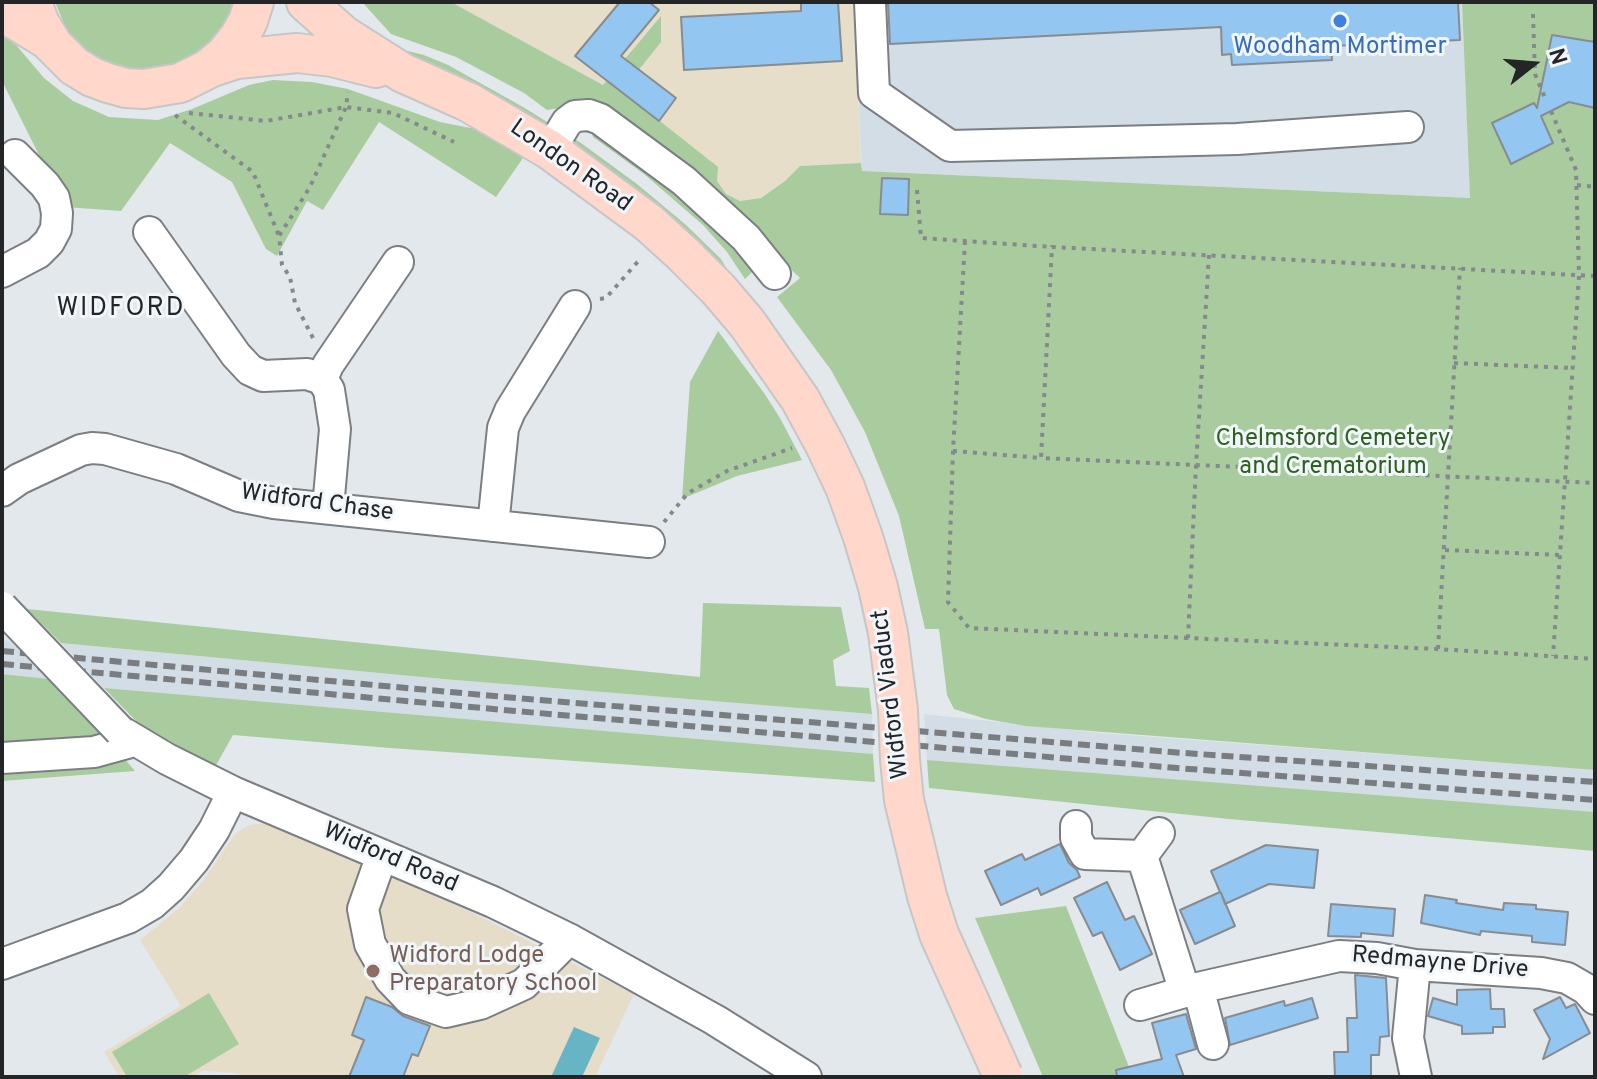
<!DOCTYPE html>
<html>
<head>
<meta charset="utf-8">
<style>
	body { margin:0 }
	#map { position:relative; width:1597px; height:1079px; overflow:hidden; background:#e3e8ed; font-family:Overpass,sans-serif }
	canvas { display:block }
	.frame { position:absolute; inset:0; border:4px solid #242527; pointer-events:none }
	.north { position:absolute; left:1493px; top:24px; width:80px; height:80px; -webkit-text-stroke:6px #f1f6fa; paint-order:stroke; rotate:73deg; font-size:22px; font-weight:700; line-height:32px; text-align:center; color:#242527 }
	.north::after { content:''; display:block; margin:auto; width:28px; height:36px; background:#242527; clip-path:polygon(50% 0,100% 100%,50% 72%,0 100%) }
</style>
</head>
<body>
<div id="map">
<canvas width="1597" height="1079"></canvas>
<div class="frame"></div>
<div class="north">N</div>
</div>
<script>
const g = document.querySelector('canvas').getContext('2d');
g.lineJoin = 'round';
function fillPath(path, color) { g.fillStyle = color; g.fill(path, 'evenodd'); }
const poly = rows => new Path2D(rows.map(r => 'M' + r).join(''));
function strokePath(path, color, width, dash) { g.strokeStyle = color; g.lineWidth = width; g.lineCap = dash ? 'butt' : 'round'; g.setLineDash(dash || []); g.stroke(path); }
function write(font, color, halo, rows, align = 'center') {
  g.font = font + ' Overpass,sans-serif'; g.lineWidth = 6; g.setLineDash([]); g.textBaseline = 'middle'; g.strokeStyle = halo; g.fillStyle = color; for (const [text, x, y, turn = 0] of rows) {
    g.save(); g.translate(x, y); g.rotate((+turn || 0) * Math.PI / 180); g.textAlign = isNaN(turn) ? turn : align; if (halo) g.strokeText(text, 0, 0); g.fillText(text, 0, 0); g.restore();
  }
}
const commercial = poly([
	[451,2,854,2,861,163,800,166,785,181,760,198,740,201,726,194,717,181,717,167,622,91,660,17,603,85]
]);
const built = poly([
	[854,2,1462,2,1470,198,862,171],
	[2,640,12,641,49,679,2,674],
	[61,643,443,679,872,714,873,754,104,688],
	[924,714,1100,733,1595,770,1595,812,927,760]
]);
const education = poly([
	[265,823,282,829,465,909,634,994,595,1077,245,1077,236,1073,203,1071,193,1077,119,1077,104,1052,181,1006,140,940,179,908,203,881,235,834,249,825]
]);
const green = poly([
	[55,2,236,2,228,25,194,60,147,73,114,68,88,53,73,38,65,26],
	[362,2,451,2,603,85,661,16,661,42,622,91,718,167,717,181,726,194,740,201,761,198,785,181,800,166,861,163,862,171,1470,198,1462,2,1595,2,1595,770,1026,726,986,719,954,709,947,695,939,629,925,629,899,516,865,432,831,370,777,297,800,278,761,241,590,103,547,110,524,93,456,57,391,34],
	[2,34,17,46,44,78,73,101,109,117,158,120,192,109,249,85,273,80,312,82,348,89,440,122,481,130,523,158,496,197,379,122,323,210,307,201,277,256,266,249,232,182,170,143,121,211,65,207,2,81],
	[396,48,424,55,448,65,523,107,581,143,637,184,686,225,721,259,731,276,658,208,633,188,578,147],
	[591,131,711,215,754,270,745,279,727,252,703,225,644,174,593,137],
	[718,331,764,393,780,418,802,460,737,476,682,499,690,382],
	[703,603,841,607,850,651,833,660,836,686,869,688,872,714,443,679,61,643,27,609,700,677],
	[2,674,49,679,106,737,135,771,2,781],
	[104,688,873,754,875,782,390,748,233,735,215,767,138,723],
	[927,760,1595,812,1595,851,1229,819,929,788],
	[1066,906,1133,1077,1043,1077,975,918],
	[209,993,239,1044,184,1077,127,1077,112,1052]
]);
const water = poly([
	[574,1027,600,1038,582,1077,551,1077]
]);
const building = poly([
	[620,2,649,2,659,10,621,56,676,98,659,121,575,56,620,2],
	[801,2,838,2,842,61,684,70,681,17,801,11,801,2],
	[888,2,1458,2,1460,40,1331,46,1332,60,1232,65,1231,54,1222,55,1221,27,890,44,888,2],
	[1552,35,1595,42,1595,108,1569,102,1541,116,1553,143,1511,164,1492,123,1534,103,1537,108,1552,35],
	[882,178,909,179,908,215,880,214,882,178],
	[1060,844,1069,863,1077,870,1080,877,1041,895,1038,888,1001,905,985,871,1022,854,1025,860,1060,844],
	[1266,845,1318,850,1314,888,1269,884,1225,904,1221,893,1235,926,1195,944,1180,910,1220,892,1211,871,1266,845],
	[1107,882,1125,920,1134,916,1152,954,1120,970,1102,932,1093,936,1074,898,1107,882],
	[1425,895,1457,900,1456,903,1503,910,1504,903,1536,905,1536,909,1568,912,1565,945,1532,942,1532,936,1481,931,1480,935,1421,923,1425,895],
	[1331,904,1395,909,1393,936,1361,933,1361,937,1328,936,1331,904],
	[1355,975,1386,978,1389,1036,1380,1037,1379,1055,1371,1055,1371,1077,1335,1077,1334,1052,1348,1052,1347,1018,1357,1018,1355,975],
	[1490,989,1491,1009,1504,1009,1505,1027,1493,1027,1493,1033,1462,1034,1462,1026,1428,1016,1433,998,1457,1005,1457,990,1490,989],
	[366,997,392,1007,403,1016,430,1026,418,1056,412,1054,403,1077,349,1077,364,1040,352,1035,366,997],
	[1560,997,1566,1008,1575,1004,1590,1033,1543,1059,1550,1039,1534,1010,1560,997],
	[1312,998,1318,1018,1230,1045,1225,1018,1284,1001,1285,1006,1312,998],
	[1186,1014,1196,1049,1176,1055,1184,1077,1117,1077,1116,1070,1162,1059,1152,1023,1186,1014]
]);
const path = poly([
	[1533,14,1535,74,1545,98],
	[1551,111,1576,170,1579,276,1553,656],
	[189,113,266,121,346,107,393,113,454,142],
	[175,115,253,172,279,236],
	[1577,185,1595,187],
	[917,190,921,238,1052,247],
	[965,241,953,451,948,602,969,628,1188,638],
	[1209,255,1196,465,1188,638,1438,649,1595,659],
	[1595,276,1052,247,1041,458,1595,483],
	[600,299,606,298,641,258],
	[313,338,295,303,290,277,282,265,279,236,310,187,346,107,348,92],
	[1454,363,1571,368],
	[953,451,1041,458],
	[664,522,688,493,727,471,792,448],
	[1445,550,1560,555],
	[1438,649,1460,268]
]);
const minor = poly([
	[870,2,874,93,950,146,1237,139,1408,127],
	[550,150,567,122,575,116,589,115,600,119,684,181,746,238,775,274],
	[149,232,236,355,250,370,263,376,307,374,322,379,329,390,335,429,328,508],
	[2,272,38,253,49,242,56,229,57,213,54,198,45,185,15,155],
	[322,379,328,365,398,262],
	[2,491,19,479,81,450,92,448,105,449,176,469,239,496,274,503,649,542],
	[493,526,503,428,510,411,575,306],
	[120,731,167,759,233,792,493,902,571,940,715,1020,806,1077],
	[2,758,94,752,134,741],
	[1076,826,1076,838,1085,854,1142,856],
	[1159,833,1142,856,1185,992],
	[382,855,363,909,370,944,390,979,409,999,446,1012,480,1004,524,984,569,939],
	[2,964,128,918,152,904,171,887,194,860,214,830,233,792],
	[1415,965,1408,1038,1416,1077],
	[1198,988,1213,1044],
	[1140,1005,1198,988,1339,956,1377,958,1415,965,1541,973,1567,978,1586,989,1595,999]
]);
const major = poly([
	[32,2,39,22,53,45,74,66,92,77,108,83,126,88,144,89,180,83,208,69,225,55,239,37,248,21,254,2],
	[306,2,343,35,403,73,468,102,550,150,649,223,683,254,718,289],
	[2,12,50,41],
	[209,68,237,59,297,53,332,57,376,68]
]);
const rail = poly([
	[2,651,516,698,1184,753,1595,782],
	[2,664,515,711,1177,768,1595,800]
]);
const minorBridge = poly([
	[2,607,120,731]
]);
const majorBridge = poly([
	[718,289,747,323,800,399,825,445,845,487,863,537,878,587,888,633,898,710,900,760,904,800,927,896,939,934,1003,1076]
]);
const markers = [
	[1340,21,8,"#3f7fe0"],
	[373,971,8,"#8d6e63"]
];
const shopNames = [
	["Woodham Mortimer",1340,48]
];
const streetNames = [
	["London Road",570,167,35],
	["Widford Chase",317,504,8],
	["Widford Viaduct",892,694,-97],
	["Widford Road",390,859,23],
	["Redmayne Drive",1440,964,5]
];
const parkNames = [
	["Chelmsford Cemetery",1333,440],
	["and Crematorium",1333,468]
];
const educationNames = [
	["Widford Lodge",389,957],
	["Preparatory School",389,985]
];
const neighbourhoodNames = [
	["WIDFORD",121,310]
];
fillPath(commercial, '#e6dec8');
fillPath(built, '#d2dde6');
fillPath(education, '#e6ddc8');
fillPath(green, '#a9cc9f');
fillPath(water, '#67b5c4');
fillPath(building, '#93c6f0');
strokePath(building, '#888c90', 2);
strokePath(minor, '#7b7f83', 34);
strokePath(major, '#c6c6c7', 42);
strokePath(path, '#85888c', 4, [4, 6]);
strokePath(minor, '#fff', 30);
strokePath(major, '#ffd7cb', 38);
strokePath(rail, '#7a7d80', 6, [12, 6]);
strokePath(minorBridge, '#7b7f83', 34, []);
strokePath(majorBridge, '#c6c6c7', 42, []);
strokePath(minorBridge, '#fff', 30);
strokePath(majorBridge, '#ffd7cb', 38);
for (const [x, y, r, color] of markers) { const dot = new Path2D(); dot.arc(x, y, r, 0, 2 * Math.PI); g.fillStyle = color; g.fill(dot); strokePath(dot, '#f1f6fa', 3); }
write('24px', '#366cbe', '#f1f6fa', shopNames);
write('24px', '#242527', '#f1f6fa', streetNames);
write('24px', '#2e601f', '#f1f6fa', parkNames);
write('24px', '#785e54', '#f1f6fa', educationNames, 'left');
g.letterSpacing = '2px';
write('26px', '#242527', '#f1f6fa', neighbourhoodNames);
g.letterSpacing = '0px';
</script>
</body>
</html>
